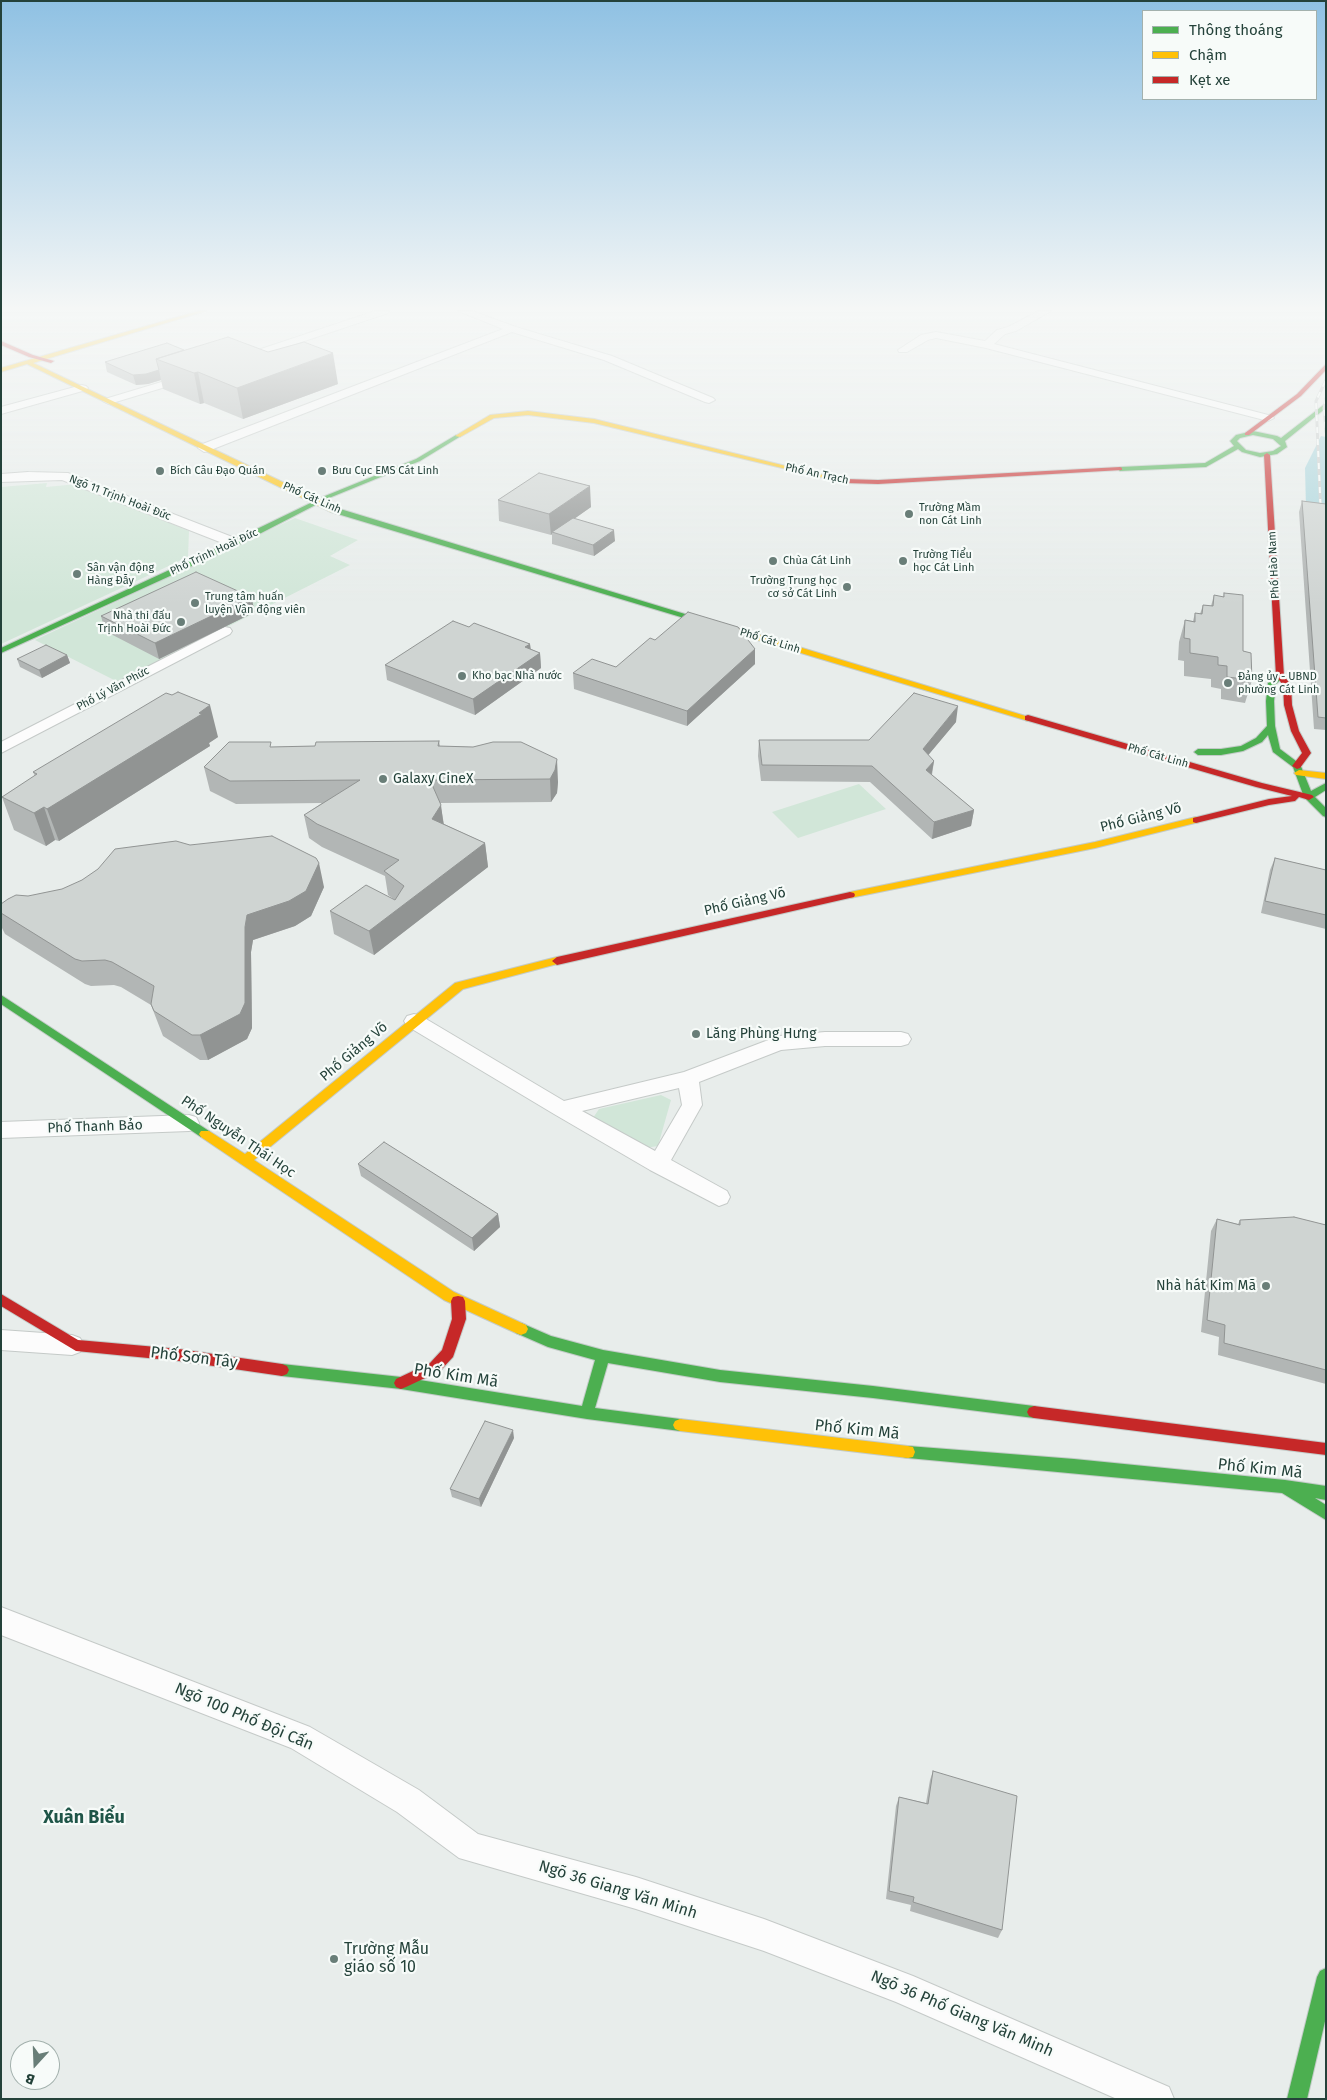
<!DOCTYPE html>
<html>
<head>
<meta charset="utf-8">
<style>
	body { margin:0 }
	#map { position:relative; width:1327px; height:2100px; overflow:hidden; background:#e8edeb; font-family:"Fira Sans",sans-serif }
	canvas { display:block }
	.frame { position:absolute; inset:0; border:2px solid #24423a; pointer-events:none }
	.legend { position:absolute; left:1142px; top:10px; width:175px; height:90px; box-sizing:border-box; background:#f7fbf9; border:1px solid #a3b1ad; margin:0; padding:6px 9px; list-style:none; font-size:15px; color:#24423a }
	.legend li { display:flex; align-items:center; gap:10px; height:25px }
	.legend b { width:25px; border:1px solid #a3b1ad }
	.north { position:absolute; left:10px; top:2040px; width:50px; height:50px; box-sizing:border-box; background:#f7fbf9; border:1px solid #a3b1ad; border-radius:50%; rotate:200deg; font-size:14px; font-weight:700; line-height:20px; text-align:center; color:#24423a }
	.north::after { content:''; display:block; margin:auto; width:18px; height:22px; background:#697e78; clip-path:polygon(50% 0,100% 100%,50% 72%,0 100%) }
</style>
</head>
<body>
<div id="map">
<canvas width="1327" height="2100"></canvas>
<div class="frame"></div>
<ul class="legend">
<li><b style="height:6px;background:#4caf50"></b>Thông thoáng</li>
<li><b style="height:6px;background:#ffc107"></b>Chậm</li>
<li><b style="height:6px;background:#c62828"></b>Kẹt xe</li>
</ul>
<div class="north">B</div>
</div>
<script>
const g = document.querySelector('canvas').getContext('2d');
g.lineJoin = 'round';
function fillPath(path, color) { g.fillStyle = color; g.fill(path, 'evenodd'); }
const poly = rows => new Path2D(rows.map(r => 'M' + r).join(''));
function strokePath(path, color, width, dash) { g.strokeStyle = color; g.lineWidth = width; g.lineCap = dash ? 'butt' : 'round'; g.setLineDash(dash || []); g.stroke(path); }
function write(font, color, halo, rows, align = 'center') {
  g.font = font + ' "Fira Sans",sans-serif'; g.lineWidth = 4.5; g.setLineDash([]); g.textBaseline = 'middle'; g.strokeStyle = halo; g.fillStyle = color; for (const [text, x, y, turn = 0] of rows) {
    g.save(); g.translate(x, y); g.rotate((+turn || 0) * Math.PI / 180); g.textAlign = isNaN(turn) ? turn : align; if (halo) g.strokeText(text, 0, 0); g.fillText(text, 0, 0); g.restore();
  }
}
const green = poly([
	[47,483,46,487,77,484,189,531,188,557,1,644,1,487],
	[295,518,358,540,330,556,350,565,118,682,35,640],
	[859,784,886,809,798,838,772,812],
	[661,1095,671,1100,658,1146,645,1148,593,1118,599,1109]
]);
const water = poly([
	[1321,436,1326,437,1326,568,1306,508,1305,468]
]);
const street = poly([
	[375,311,389,311,388,313,245,361,241,362,236,359,237,357,375,311],
	[458,311,472,311,516,327,612,356,713,398,715,400,709,403,705,402,604,360,512,332,208,451,204,452,198,448,200,445,503,329,458,311],
	[1039,311,1051,311,1016,331,1005,334,994,344,1272,416,1274,418,1268,421,986,348,936,338,928,340,907,352,899,352,898,350,921,335,936,332,985,341,997,330,1008,327,1039,311],
	[188,374,193,377,192,379,109,404,103,401,105,399,188,374],
	[82,385,86,386,88,388,86,390,1,414,1,407,82,385],
	[28,472,68,473,240,540,242,543,235,547,230,546,62,480,1,482,1,474,28,472],
	[225,627,230,628,232,631,230,634,1,753,1,742,225,627],
	[414,1014,421,1016,564,1101,684,1072,779,1036,825,1032,901,1032,908,1034,911,1039,908,1044,901,1046,825,1046,781,1050,699,1082,702,1105,671,1160,727,1191,730,1197,727,1203,719,1206,650,1170,554,1114,407,1026,404,1021,407,1016,414,1014],
	[679,1088,682,1105,655,1151,582,1111,679,1088],
	[189,1115,196,1117,199,1123,196,1129,189,1131,1,1138,1,1122,189,1115],
	[1,1330,72,1335,80,1338,84,1345,80,1352,72,1355,1,1350,1,1330],
	[1,1607,310,1727,419,1790,478,1834,636,1877,764,1919,913,1976,1169,2087,1174,2099,1117,2099,896,2002,764,1951,636,1909,459,1858,397,1812,291,1748,1,1635,1,1607]
]);
const fast = poly([
	[1326,403,1326,408,1285,441,1287,447,1277,454,1260,457,1242,452,1238,449,1206,467,1120,471,1117,469,1120,467,1205,463,1234,446,1230,441,1236,435,1253,431,1277,436,1281,438,1326,403],
	[1253,435,1273,439,1281,446,1273,451,1260,453,1246,450,1237,441,1240,438,1253,435],
	[456,435,461,436,420,461,329,498,238,545,1,653,1,648,232,541,325,496,416,459,456,435],
	[331,508,337,508,731,628,724,630,331,512,331,508],
	[1277,676,1281,679,1276,684,1274,701,1275,726,1280,749,1300,764,1311,791,1326,783,1326,790,1315,797,1326,808,1326,817,1323,816,1304,797,1293,767,1273,752,1268,735,1262,742,1243,751,1221,755,1198,755,1194,752,1198,749,1221,749,1241,746,1256,738,1267,726,1266,701,1268,683,1277,676],
	[1,995,209,1131,211,1134,209,1137,201,1137,1,1004,1,995],
	[521,1323,551,1336,603,1350,720,1370,873,1386,1034,1406,1039,1408,1041,1412,1039,1416,1034,1418,873,1398,720,1382,608,1363,595,1408,680,1419,685,1421,687,1425,685,1429,680,1431,587,1419,401,1389,282,1376,277,1374,275,1370,277,1366,282,1364,401,1377,582,1406,595,1360,548,1347,516,1333,514,1329,516,1325,521,1323],
	[908,1446,1074,1459,1285,1480,1326,1486,1326,1500,1315,1498,1326,1505,1326,1520,1282,1493,908,1458,903,1457,901,1452,903,1447,908,1446],
	[1326,1968,1326,2017,1307,2099,1287,2099,1317,1977,1320,1971,1326,1968]
]);
const slow = poly([
	[198,311,206,311,33,363,337,508,337,512,331,512,27,364,1,372,1,368,198,311],
	[528,411,594,419,831,477,828,479,594,423,528,415,494,418,460,437,455,436,490,415,528,411],
	[724,626,730,626,1032,718,1028,721,1025,720,724,630,724,626],
	[1299,770,1326,773,1326,779,1296,775,1294,773,1299,770],
	[1196,817,1199,818,1199,822,1095,848,850,898,845,895,850,892,1095,842,1196,817],
	[557,957,561,959,562,961,561,963,463,989,254,1160,454,1292,526,1325,528,1329,526,1333,521,1335,516,1333,444,1300,241,1164,201,1137,199,1134,201,1131,209,1131,245,1154,455,983,557,957],
	[680,1419,908,1446,913,1447,915,1452,913,1457,908,1458,680,1431,675,1429,673,1425,675,1421,680,1419]
]);
const jam = poly([
	[1,341,33,355,54,361,51,363,29,357,1,345,1,341],
	[1326,364,1326,370,1301,396,1249,435,1245,435,1245,433,1297,394,1326,364],
	[1267,453,1270,455,1284,676,1291,685,1292,705,1299,731,1311,753,1300,768,1297,769,1292,766,1302,753,1291,731,1284,705,1283,685,1276,676,1264,455,1267,453],
	[1120,467,1122,468,1122,470,878,484,845,483,825,477,828,475,845,479,878,480,1120,467],
	[1028,715,1262,783,1312,795,1314,797,1309,800,1299,797,1295,801,1269,805,1196,823,1193,822,1193,818,1269,799,1292,796,1256,787,1025,720,1025,716,1028,715],
	[850,892,854,893,855,895,854,897,557,965,552,961,557,957,850,892],
	[1,1294,78,1340,179,1349,282,1364,287,1366,289,1370,287,1374,282,1376,179,1361,76,1351,1,1306,1,1294],
	[458,1296,463,1297,465,1301,466,1319,453,1357,440,1371,406,1387,401,1389,396,1387,394,1383,396,1379,430,1363,442,1350,452,1319,451,1301,453,1297,458,1296],
	[1034,1406,1326,1443,1326,1455,1034,1418,1029,1416,1027,1412,1029,1408,1034,1406]
]);
const railFar1 = poly([
	[1326,398,1324,408,1326,432],
	[1321,517,1316,401,1326,380]
]);
const rail = poly([
	[1321,516,1321,518]
]);
const wall = poly([
	[184,350,338,384,243,419,204,403,200,404,163,389,161,380,148,384,136,385,107,372,105,362],
	[498,500,591,507,574,519,615,541,594,556,552,544,552,534,551,535,499,521],
	[1302,501,1326,504,1326,730,1314,729,1299,512],
	[1224,593,1252,680,1245,703,1221,699,1221,689,1211,687,1211,679,1184,676,1184,661,1178,660,1179,642,1185,620,1193,621,1195,613,1200,614,1203,605,1211,606,1214,595,1223,597],
	[251,597,255,612,159,659,105,631,101,616],
	[469,627,530,644,531,649,540,653,541,668,475,715,387,680,385,665],
	[655,640,755,649,755,664,687,726,574,689,573,673,616,667],
	[67,655,70,663,42,678,20,667,17,659],
	[172,695,218,737,209,743,210,746,59,841,55,840,46,846,14,830,2,797,35,776,33,772],
	[956,722,928,755,934,761,932,775,974,810,971,826,932,839,870,782,761,781,758,756,759,740,869,740],
	[439,741,440,746,473,747,558,782,557,793,551,802,440,803,444,824,485,843,488,867,374,955,334,934,330,911,395,900,388,895,385,876,322,847,309,838,304,815,322,803,236,804,210,791,204,767,273,747,315,746],
	[1275,858,1326,870,1326,929,1261,913,1270,870],
	[324,887,311,916,295,926,253,940,251,952,252,1028,247,1039,208,1060,200,1060,163,1036,151,1005,121,987,114,985,91,986,85,984,5,934,1,926,1,904,28,896],
	[358,1164,498,1214,500,1227,474,1251,361,1176],
	[1217,1219,1238,1224,1240,1220,1326,1225,1326,1384,1218,1355,1219,1337,1201,1332,1211,1231],
	[514,1438,481,1507,452,1497,450,1489],
	[933,1771,1002,1930,998,1938,910,1911,911,1905,886,1899,896,1806,899,1797,926,1803,930,1780]
]);
const shadedWall = poly([
	[333,353,338,384,243,419,237,388],
	[159,370,161,380,148,384,136,385,133,375],
	[198,372,204,403,200,404,194,373],
	[590,486,591,507,554,533,552,532,552,534,551,535,549,514],
	[614,530,615,541,594,556,593,545],
	[251,597,255,612,159,659,155,643],
	[530,644,531,659,540,653,541,668,475,715,473,699,525,647],
	[755,649,755,664,687,726,687,711],
	[67,655,70,663,42,678,39,670],
	[210,705,218,737,209,743,210,746,59,841,47,809],
	[958,706,956,722,920,765,923,749],
	[557,759,558,782,557,793,551,802,550,779],
	[934,761,931,777,926,770],
	[441,805,444,828,432,819],
	[44,807,55,840,46,846,34,813],
	[974,810,971,826,932,839,934,822],
	[485,843,488,867,374,955,369,931],
	[319,863,324,887,311,916,295,926,253,940,251,952,252,1028,247,1039,208,1060,200,1035,245,927,247,915],
	[498,1214,500,1227,474,1251,472,1238],
	[513,1430,514,1438,481,1507,479,1499]
]);
const building = poly([
	[228,337,268,352,304,342,333,353,237,388,198,372,194,373,156,359,228,337],
	[167,343,184,350,156,359,159,370,146,374,133,375,105,362,167,343],
	[539,473,590,486,549,514,498,500,539,473],
	[1302,501,1326,504,1326,718,1318,717,1302,501],
	[573,518,614,530,593,545,552,532,573,518],
	[196,572,251,597,155,643,101,616,196,572],
	[1224,593,1243,595,1243,651,1251,653,1252,680,1227,677,1227,666,1218,665,1218,657,1190,653,1190,639,1184,638,1185,620,1195,622,1195,613,1202,614,1203,605,1213,606,1214,595,1224,597,1224,593],
	[688,612,738,627,755,649,687,711,573,673,592,659,616,667,650,638,655,640,688,612],
	[453,621,469,627,474,623,530,644,525,647,540,653,473,699,385,665,453,621],
	[46,645,67,655,39,670,17,659,46,645],
	[178,692,210,705,199,713,202,714,47,809,44,807,34,813,2,797,37,774,33,772,166,693,172,695,178,692],
	[914,693,958,706,923,749,934,761,926,770,974,810,934,822,872,766,762,765,759,740,869,740,914,693],
	[439,741,438,746,473,747,493,742,521,742,557,759,555,770,550,779,430,780,441,805,432,819,485,843,369,931,330,911,366,885,395,900,404,886,384,871,399,860,317,824,304,815,360,780,230,781,204,767,229,742,271,742,270,747,315,746,316,742,439,741],
	[272,836,316,858,319,863,306,891,289,901,247,915,245,927,245,1003,240,1014,200,1035,192,1035,154,1011,151,1004,154,986,112,962,105,960,82,961,75,959,1,913,1,904,8,899,16,895,28,896,62,889,82,880,98,869,115,849,176,841,190,845,272,836],
	[1275,858,1326,870,1326,915,1265,901,1275,858],
	[384,1142,498,1214,472,1238,358,1164,384,1142],
	[1294,1217,1326,1225,1326,1370,1224,1343,1225,1325,1207,1320,1217,1219,1240,1225,1240,1220,1294,1217],
	[485,1421,513,1430,479,1499,450,1489,485,1421],
	[933,1771,1017,1796,1002,1930,913,1902,914,1897,889,1891,899,1797,928,1804,933,1771]
]);
const markers = [
	[160,471,5,"#697e78"],
	[322,471,5,"#697e78"],
	[909,514,5,"#697e78"],
	[773,561,5,"#697e78"],
	[903,561,5,"#697e78"],
	[77,574,5,"#697e78"],
	[847,587,5,"#697e78"],
	[195,603,5,"#697e78"],
	[181,622,5,"#697e78"],
	[462,676,5,"#697e78"],
	[1228,683,5,"#697e78"],
	[383,779,5,"#697e78"],
	[696,1034,5,"#697e78"],
	[1266,1286,5,"#697e78"],
	[334,1959,5,"#697e78"]
];
const farPoinames = [
	["Bích Câu Đạo Quán",170,471],
	["Bưu Cục EMS Cát Linh",332,471],
	["Trường Mầm",919,508],
	["non Cát Linh",919,521],
	["Trường Tiểu",913,555],
	["học Cát Linh",913,568],
	["Chùa Cát Linh",783,561],
	["Sân vận động",87,568],
	["Hàng Đẫy",87,581],
	["Trường Trung học",837,581,"right"],
	["cơ sở Cát Linh",837,594,"right"],
	["Trung tâm huấn",205,597],
	["luyện Vận động viên",205,610],
	["Nhà thi đấu",171,616,"right"],
	["Trịnh Hoài Đức",171,629,"right"],
	["Kho bạc Nhà nước",472,676],
	["Đảng ủy - UBND",1238,677],
	["phường Cát Linh",1238,690]
];
const farStreetnames = [
	["Phố An Trạch",817,474,12],
	["Ngõ 11 Trịnh Hoài Đức",120,498,21],
	["Phố Cát Linh",312,498,24],
	["Phố Trịnh Hoài Đức",214,552,-25],
	["Phố Hào Nam",1274,565,-93],
	["Phố Cát Linh",770,641,17],
	["Phố Lý Văn Phức",113,689,-28],
	["Phố Cát Linh",1158,756,16]
];
const poiNames = [
	["Galaxy CineX",393,779],
	["Lăng Phùng Hưng",706,1034],
	["Nhà hát Kim Mã",1256,1286,"right"]
];
const streetNames = [
	["Phố Giảng Võ",1141,818,-14],
	["Phố Giảng Võ",745,902,-13],
	["Phố Giảng Võ",354,1052,-40],
	["Phố Thanh Bảo",95,1127,-2],
	["Phố Nguyễn Thái Học",238,1137,34]
];
const nearStreetnames = [
	["Phố Sơn Tây",194,1358,7],
	["Phố Kim Mã",456,1376,9],
	["Phố Kim Mã",857,1430,6],
	["Phố Kim Mã",1260,1469,6],
	["Ngõ 100 Phố Đội Cấn",244,1717,23],
	["Ngõ 36 Giang Văn Minh",618,1890,17],
	["Ngõ 36 Phố Giang Văn Minh",962,2014,23]
];
const nearPoinames = [
	["Trường Mẫu",344,1950],
	["giáo số 10",344,1968]
];
const nearNeighbourhoodnames = [
	["Xuân Biểu",84,1818]
];
fillPath(green, '#d1e6d8');
fillPath(water, '#a9d4db');
strokePath(street, '#c5cac8', 2);
strokePath(fast, '#c3cbc8', 2);
strokePath(slow, '#c3cbc8', 2);
strokePath(jam, '#c3cbc8', 2);
fillPath(street, '#fcfcfc');
fillPath(fast, '#4caf50');
fillPath(slow, '#ffc107');
fillPath(jam, '#c62828');
strokePath(railFar1, '#c9cdcc', 3);
strokePath(rail, '#c9cdcc', 4);
strokePath(railFar1, '#f7fbf9', 2, [6]);
strokePath(rail, '#f7fbf9', 2.5, [8]);
fillPath(wall, '#b2b6b5');
fillPath(shadedWall, '#919493');
fillPath(building, '#cfd4d2');
strokePath(building, '#919493', 1);
const sky = g.createLinearGradient(0, 0, 0, 605);
sky.addColorStop(0, '#8fc1e3');
sky.addColorStop(0.51, '#f5f7f6');
sky.addColorStop(1, '#f5f7f600');
g.fillStyle = sky;
g.fillRect(0, 0, 1327, 605);
for (const [x, y, r, color] of markers) { const dot = new Path2D(); dot.arc(x, y, r, 0, 2 * Math.PI); g.fillStyle = color; g.fill(dot); strokePath(dot, '#f7fbf9', 2); }
write('11px', '#24423a', '#f7fbf9', farPoinames, 'left');
write('11px', '#24423a', '#f7fbf9', farStreetnames);
write('14px', '#24423a', '#f7fbf9', poiNames, 'left');
write('14px', '#24423a', '#f7fbf9', streetNames);
write('16px', '#24423a', '#f7fbf9', nearStreetnames);
write('16px', '#24423a', '#f7fbf9', nearPoinames, 'left');
write('bold 18px', '#1f5548', '#f7fbf9', nearNeighbourhoodnames);
</script>
</body>
</html>
